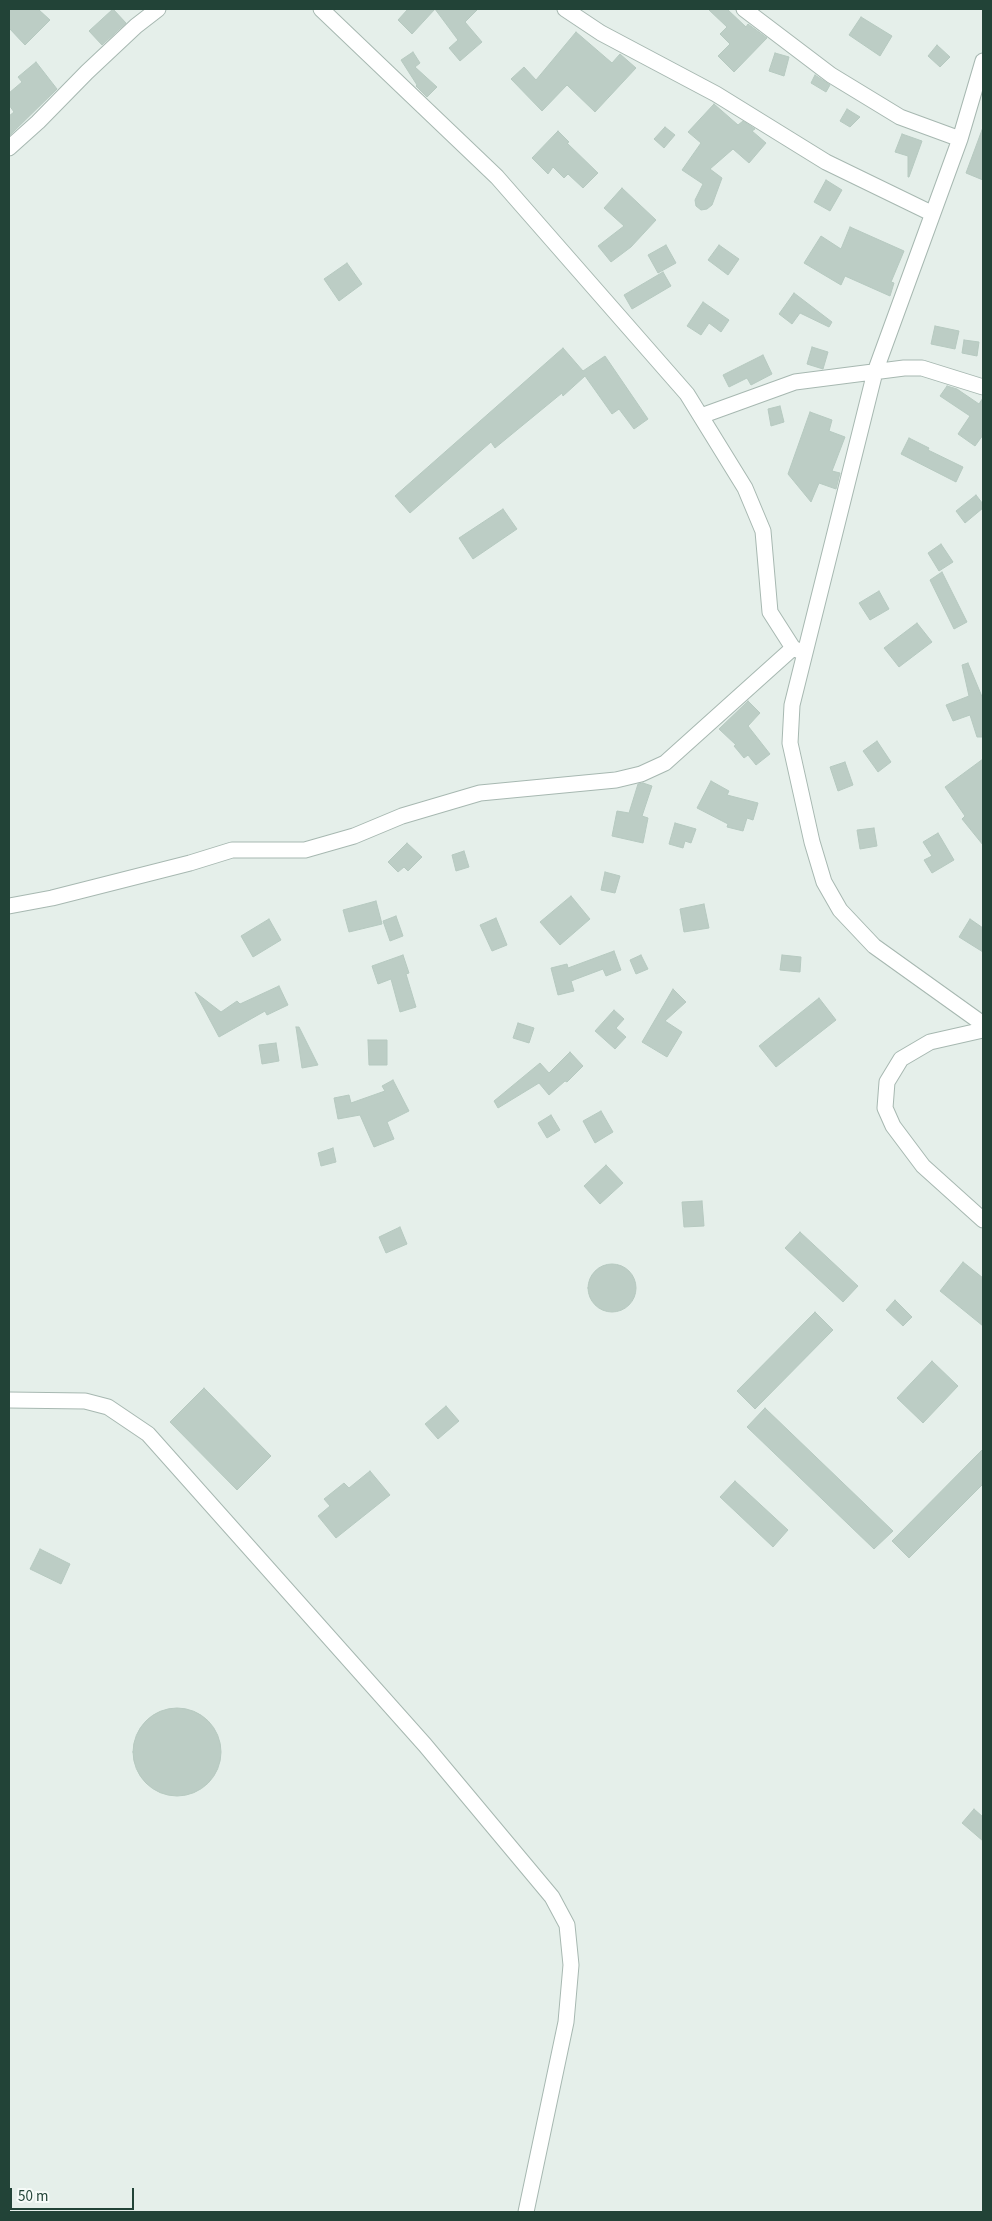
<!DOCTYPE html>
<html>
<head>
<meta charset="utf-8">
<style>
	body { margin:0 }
	#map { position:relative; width:992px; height:2221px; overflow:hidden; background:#e5efea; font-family:"Source Sans 3",sans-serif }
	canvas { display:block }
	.frame { position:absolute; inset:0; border:10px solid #224337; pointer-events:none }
	.scale { position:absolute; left:10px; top:2188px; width:124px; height:22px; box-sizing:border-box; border:2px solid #224337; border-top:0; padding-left:6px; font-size:15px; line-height:18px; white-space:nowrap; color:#224337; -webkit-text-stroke:4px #f6fbf8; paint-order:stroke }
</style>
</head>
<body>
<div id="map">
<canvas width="992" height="2221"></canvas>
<div class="frame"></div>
<div class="scale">50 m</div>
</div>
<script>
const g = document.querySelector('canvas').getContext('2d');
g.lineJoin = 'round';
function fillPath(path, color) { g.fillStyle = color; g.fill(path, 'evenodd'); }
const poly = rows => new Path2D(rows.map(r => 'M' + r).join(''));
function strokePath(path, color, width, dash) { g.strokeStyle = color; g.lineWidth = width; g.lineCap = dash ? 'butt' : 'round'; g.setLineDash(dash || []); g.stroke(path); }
const building = poly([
	[9,9,38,9,50,20,25,45,9,28,9,9],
	[113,9,126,23,102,45,89,31,113,9],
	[408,9,478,9,465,22,482,42,460,61,449,48,458,40,435,9,412,34,398,20,408,9],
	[708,9,727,9,746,27,748,24,767,38,734,72,718,56,730,44,720,34,727,27,708,9],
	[861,17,892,36,880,56,849,35,861,17],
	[576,32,612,63,620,54,636,68,595,112,567,85,542,111,511,79,524,67,536,80,576,32],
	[937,45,950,57,940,67,928,56,937,45],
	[413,52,420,63,415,67,437,87,427,97,416,86,417,85,401,60,413,52],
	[775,53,789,57,784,76,769,71,775,53],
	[36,62,57,89,9,136,9,116,14,112,9,105,9,93,22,82,18,77,36,62],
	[815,75,830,85,826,92,811,83,815,75],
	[714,104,738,125,743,121,755,129,752,131,766,143,749,163,733,149,710,169,722,178,712,205,707,209,701,210,696,206,695,200,703,184,682,170,701,143,688,132,714,104],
	[847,109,860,117,850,127,840,121,847,109],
	[665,127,675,135,664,148,654,139,665,127],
	[982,130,983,130,983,180,966,173,982,130],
	[558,131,569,142,567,143,598,173,583,188,568,174,564,178,553,167,548,174,532,158,558,131],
	[902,134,922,141,909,177,908,177,908,156,895,152,902,134],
	[826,180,842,190,830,211,814,202,826,180],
	[622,188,656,220,631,247,611,262,598,246,624,226,604,208,622,188],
	[850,227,904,251,891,282,894,283,890,296,845,276,841,285,804,263,821,236,841,249,850,227],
	[666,245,676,263,658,273,648,255,666,245],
	[719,245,739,259,728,275,708,260,719,245],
	[347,263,362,284,339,301,324,279,347,263],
	[663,272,671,286,632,309,624,295,663,272],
	[794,293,832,322,829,327,800,313,792,324,779,314,794,293],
	[703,302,729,320,721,332,709,323,701,335,687,326,703,302],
	[935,326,959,331,955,349,931,344,935,326],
	[964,340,979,342,977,356,962,353,964,340],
	[812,347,828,352,823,369,807,364,812,347],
	[563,348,583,371,605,356,648,419,634,429,619,409,612,414,585,376,563,396,562,393,495,448,491,442,410,513,395,496,563,348],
	[763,355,772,374,751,385,747,378,729,387,723,375,763,355],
	[947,386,957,389,979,404,983,398,983,435,975,446,958,434,970,416,940,396,947,386],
	[780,406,784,422,771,426,768,409,780,406],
	[810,412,832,420,829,431,845,437,832,471,840,473,836,489,819,483,811,502,788,474,810,412],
	[909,438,929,448,928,450,963,467,956,482,901,454,909,438],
	[976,495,983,504,983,508,965,523,956,511,976,495],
	[503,509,517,529,473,559,459,538,503,509],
	[941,544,953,562,939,571,928,553,941,544],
	[942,572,967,622,954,629,930,580,942,572],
	[879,591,889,609,870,620,859,603,879,591],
	[917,623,932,642,899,667,884,648,917,623],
	[968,663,983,699,983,737,977,737,970,715,953,721,946,705,969,696,962,665,968,663],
	[748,701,760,713,748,726,770,754,756,765,748,755,744,758,734,746,736,745,719,729,748,701],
	[877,741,891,762,878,772,863,751,877,741],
	[983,759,983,845,962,819,965,816,945,787,983,759],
	[845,762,853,785,838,791,830,767,845,762],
	[711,781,729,791,727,795,758,803,753,820,747,818,743,831,727,827,728,824,697,808,711,781],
	[643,783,652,786,642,816,648,818,643,843,612,836,617,811,629,813,638,784,643,783],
	[675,823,696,829,691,843,685,841,683,848,669,844,675,823],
	[874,828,877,846,860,849,857,830,874,828],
	[938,833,954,860,932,873,924,860,932,856,923,842,938,833],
	[407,843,422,857,408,871,404,867,398,872,388,862,407,843],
	[464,851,469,867,456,871,452,855,464,851],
	[605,872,620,876,615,893,601,890,605,872],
	[571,896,590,919,560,945,540,922,571,896],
	[376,901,382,924,349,932,343,910,376,901],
	[704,904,709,928,684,932,680,909,704,904],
	[396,916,403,936,390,941,383,921,396,916],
	[496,918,507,945,492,951,480,925,496,918],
	[269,919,281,940,253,957,241,936,269,919],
	[970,919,983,928,983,952,959,937,970,919],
	[614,951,621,970,606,976,603,969,571,981,574,991,558,995,551,968,567,964,568,968,614,951],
	[403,955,409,973,406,974,416,1007,400,1012,391,979,378,984,372,966,403,955],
	[641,955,648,969,636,974,630,960,641,955],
	[782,955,801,957,800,972,780,970,782,955],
	[279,986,288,1005,267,1015,265,1011,219,1037,195,992,221,1012,237,1001,240,1004,279,986],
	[673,989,686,1002,665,1021,682,1032,667,1057,642,1042,673,989],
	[819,998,836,1020,776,1067,759,1046,819,998],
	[614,1010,624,1019,616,1028,626,1037,615,1049,595,1031,614,1010],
	[518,1023,534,1028,529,1043,513,1038,518,1023],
	[296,1027,299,1027,318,1065,302,1068,296,1027],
	[368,1040,387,1040,387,1065,369,1065,368,1040],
	[276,1043,279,1061,262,1064,259,1045,276,1043],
	[570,1052,583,1066,567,1082,565,1081,549,1095,539,1083,498,1108,494,1101,540,1063,549,1073,570,1052],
	[393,1080,409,1111,387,1122,394,1139,374,1147,360,1115,338,1119,334,1098,349,1095,351,1103,385,1091,382,1086,393,1080],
	[601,1111,613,1132,595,1143,583,1121,601,1111],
	[551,1115,560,1130,547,1138,538,1123,551,1115],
	[333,1148,336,1162,321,1166,318,1153,333,1148],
	[606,1165,623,1183,600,1204,584,1186,606,1165],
	[702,1201,704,1226,684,1227,682,1202,702,1201],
	[400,1227,407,1244,386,1253,379,1237,400,1227],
	[800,1232,858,1286,843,1302,785,1248,800,1232],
	[963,1262,983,1278,983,1326,940,1291,963,1262],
	'588 1288a24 24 0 1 1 48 0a24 24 0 1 1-48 0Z',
	[895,1300,912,1317,903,1326,886,1310,895,1300],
	[815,1312,833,1330,755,1409,737,1391,815,1312],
	[932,1361,958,1386,923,1423,897,1398,932,1361],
	[204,1388,271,1456,237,1490,170,1422,204,1388],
	[446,1406,459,1421,438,1439,425,1424,446,1406],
	[765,1408,893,1531,874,1549,747,1427,765,1408],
	[983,1449,983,1484,909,1558,892,1541,983,1449],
	[370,1471,390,1495,336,1538,318,1516,330,1506,324,1499,344,1483,349,1488,370,1471],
	[735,1481,788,1530,773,1547,720,1497,735,1481],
	[40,1549,70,1564,61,1584,30,1569,40,1549],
	'133 1752a44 44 0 1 1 88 0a44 44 0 1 1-88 0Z',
	[974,1809,983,1817,983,1841,962,1823,974,1809]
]);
const minor = poly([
	[321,9,497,177,687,394,745,488,763,531,770,612,793,648],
	[565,9,601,33,716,94,826,162,931,213],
	[744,9,831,75,900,117,960,139],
	[983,61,960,139,875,372,792,705,790,743,812,842,824,882,840,910,874,946,983,1024],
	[9,148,38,122,87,72,136,26,158,9],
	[701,416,795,382,904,368,922,368,983,387],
	[9,906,52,898,190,863,232,850,305,850,354,836,402,816,480,793,616,780,641,774,665,763,793,648,804,653],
	[983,1030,930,1042,901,1059,887,1082,885,1108,893,1126,923,1166,983,1220],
	[9,1400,85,1401,108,1407,148,1434,425,1745,552,1897,567,1925,571,1965,566,2022,526,2212]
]);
fillPath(building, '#bccdc5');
strokePath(building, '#b6c9c0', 1);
strokePath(minor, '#a7b8b1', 17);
strokePath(minor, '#fff', 15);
</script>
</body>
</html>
